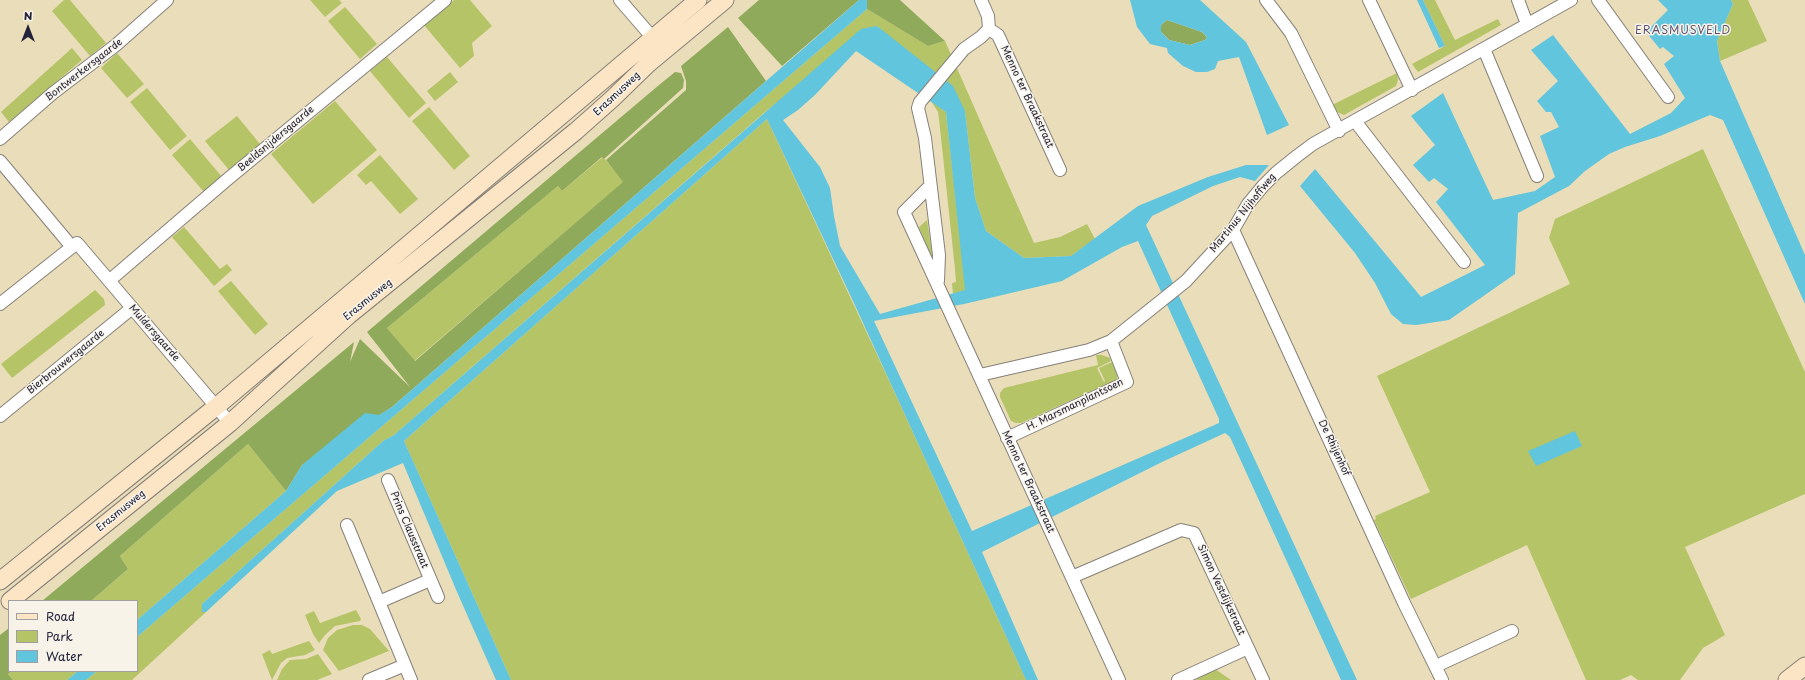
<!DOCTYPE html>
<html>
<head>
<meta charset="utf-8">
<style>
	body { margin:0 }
	#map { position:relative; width:1805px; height:680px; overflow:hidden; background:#eaddb9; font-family:"Playpen Sans",sans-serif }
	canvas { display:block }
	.legend { position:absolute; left:8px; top:600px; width:130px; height:72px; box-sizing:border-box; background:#f7f3e8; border:1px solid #a29fa3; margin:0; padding:5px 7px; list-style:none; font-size:12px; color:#22223b }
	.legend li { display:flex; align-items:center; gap:8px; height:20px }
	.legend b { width:20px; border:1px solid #a29fa3 }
	.north { position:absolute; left:8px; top:8px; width:40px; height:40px; -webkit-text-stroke:3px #f7f3e8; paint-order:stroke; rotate:0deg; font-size:11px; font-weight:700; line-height:16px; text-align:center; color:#22223b }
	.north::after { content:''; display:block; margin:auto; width:14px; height:18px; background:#22223b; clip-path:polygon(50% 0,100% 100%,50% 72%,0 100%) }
</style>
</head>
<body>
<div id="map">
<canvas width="1805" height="680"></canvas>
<ul class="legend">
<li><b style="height:5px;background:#fce5c4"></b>Road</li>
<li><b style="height:11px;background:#b5c467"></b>Park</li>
<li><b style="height:11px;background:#60c5dd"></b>Water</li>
</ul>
<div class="north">N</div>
</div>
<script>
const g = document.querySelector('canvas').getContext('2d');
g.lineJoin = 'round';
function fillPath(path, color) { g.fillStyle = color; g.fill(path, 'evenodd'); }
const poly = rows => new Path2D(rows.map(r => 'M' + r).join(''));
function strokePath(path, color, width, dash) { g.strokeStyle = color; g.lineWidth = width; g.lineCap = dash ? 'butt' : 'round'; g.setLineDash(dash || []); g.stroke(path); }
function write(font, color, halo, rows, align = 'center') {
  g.font = font + ' "Playpen Sans",sans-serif'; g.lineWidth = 3; g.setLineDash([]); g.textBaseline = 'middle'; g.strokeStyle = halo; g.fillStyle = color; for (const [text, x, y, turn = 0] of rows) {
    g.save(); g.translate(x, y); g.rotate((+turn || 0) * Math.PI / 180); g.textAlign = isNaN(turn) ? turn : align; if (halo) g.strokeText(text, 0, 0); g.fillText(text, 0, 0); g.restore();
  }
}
const green = poly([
	[64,0,70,0,106,43,90,56,52,11],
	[310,0,339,0,342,3,325,17],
	[454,0,470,0,492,26,472,43,474,56,460,68,424,25],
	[1423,0,1435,0,1455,40,1498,19,1501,25,1418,72,1412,64,1445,46],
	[1731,0,1748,0,1767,41,1720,61,1717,41,1733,4],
	[345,7,377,44,360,59,328,21],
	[867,9,928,46,945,41,1034,243,1060,237,1087,224,1095,239,1071,256,1024,258,986,231,975,198,965,111,877,26,765,112,394,435,383,441,202,604,202,612,206,612,132,680,86,680,97,671,137,671,137,637],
	[72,48,82,60,9,122,1,112],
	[117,53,144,84,127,98,101,68],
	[387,57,426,103,409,118,370,71],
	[450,72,458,82,435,101,427,91],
	[1397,73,1398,80,1396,86,1344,115,1335,111,1332,105],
	[147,88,187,136,170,150,130,102],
	[335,101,377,150,313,204,271,154],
	[931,101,946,112,966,290,953,294,952,283,956,282,955,269,939,119,938,112],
	[429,107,470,156,454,170,412,121],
	[237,116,260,144,229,170,205,141],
	[767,119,894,391,1026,680,511,680,404,441],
	[190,139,222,177,204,192,172,155],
	[1703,149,1805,372,1805,494,1685,547,1725,635,1703,648,1680,680,1638,680,1631,675,1620,680,1586,680,1527,545,1411,599,1374,520,1376,519,1375,516,1430,492,1377,376,1570,284,1549,238,1555,219],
	[380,155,418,199,400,214,371,181,366,185,357,175],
	[603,157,624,182,414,361,387,328,558,186,562,191],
	[927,220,932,254,931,256,919,227],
	[184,227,220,269,227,264,232,270,214,286,172,237],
	[231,281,268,324,255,335,218,291],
	[95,290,104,299,105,305,12,378,1,364],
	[1096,355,1102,355,1110,358,1111,361,1097,368,1104,382,1105,381,1099,368,1112,362,1118,375,1115,384,1111,387,1109,383,1021,423,1016,423,1011,421,1000,397,1000,393,1004,388,1098,365],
	[248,444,286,491,137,620,137,601,91,601,128,569,120,556],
	[356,610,361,619,360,621,335,626,325,635,319,643,313,634,305,615,314,611,320,623],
	[353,625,362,625,370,629,389,651,339,671,323,650,328,638,337,630],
	[309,641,315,650,305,655,287,658,281,663,272,680,262,654,270,650,272,654],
	[318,654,332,674,317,680,277,680,282,669,290,660,306,659],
	[1215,669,1231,680,1196,680],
	[12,671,78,671,67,680,13,680,8,674]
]);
const forest = poly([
	[759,0,859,0,782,66,738,18],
	[867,0,900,0,945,41,928,46,867,9],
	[1167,20,1202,32,1207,37,1205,40,1190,45,1169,40,1161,32,1161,25],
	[728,27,766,81,392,407,302,465,286,491,248,444,120,556,128,569,91,601,42,601,354,342,350,362,360,339,410,387,367,332,659,85,675,72,681,73,684,80,683,88,604,159,602,157,562,191,558,186,387,328,415,361,623,182,606,160,686,90,686,81,681,66],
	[9,628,9,671,12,671,8,674,13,680,0,680,0,635]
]);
const water = poly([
	[859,0,867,0,867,9,137,637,137,620,286,491,302,465,365,413,379,415,392,407],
	[1130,0,1200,0,1246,42,1289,125,1267,135,1239,57,1218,61,1215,69,1207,72,1196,72,1183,66,1168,53,1167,48,1150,44,1137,27],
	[1167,20,1202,32,1207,37,1205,40,1190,45,1169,40,1161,32,1161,25],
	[1417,0,1423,0,1445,46,1439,48],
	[1658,0,1731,0,1733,4,1717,41,1720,61,1805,255,1805,304,1723,120,1710,115,1660,136,1625,147,1609,154,1585,171,1569,186,1518,213,1515,274,1449,320,1416,325,1403,324,1391,314,1375,283,1355,253,1300,186,1315,169,1421,297,1485,265,1436,202,1448,189,1434,178,1429,182,1413,165,1435,145,1411,116,1443,93,1493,200,1535,191,1555,177,1540,136,1559,127,1551,112,1546,112,1537,101,1558,81,1531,50,1553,35,1630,134,1671,113,1685,98,1664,64,1674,56,1663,47,1660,49,1646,32,1668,10],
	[877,26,953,86,965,111,975,198,986,231,1024,258,1071,256,1138,206,1208,177,1246,165,1269,165,1255,181,1240,177,1213,186,1152,216,1146,225,1357,680,1341,680,1230,437,1225,433,1162,462,982,552,1038,680,1026,680,853,301,767,119,404,441,511,680,496,680,457,592,403,463,337,491,206,612,202,612,202,604,383,441,394,435,861,29],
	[856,51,946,112,965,290,880,314,840,246,834,216,830,188,820,167,783,120,798,110,815,95],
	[1138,241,1219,419,1219,423,972,531,874,321,964,304,1062,281,1122,247],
	[1575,431,1582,446,1536,466,1528,451],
	[78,671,97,671,86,680,67,680]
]);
const street = poly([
	[620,0,658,44],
	[981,0,988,16,989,29,998,35,1060,170],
	[1266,0,1291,33,1339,131],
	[1369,0,1412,90],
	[1518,0,1527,24],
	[1598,0,1668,97],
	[1484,49,1537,176],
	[1355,121,1464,262],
	[0,139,53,93,116,45,167,0],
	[0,161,72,247],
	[930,186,904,212,1119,680],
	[1233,230,1404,603,1442,680],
	[110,280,229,178,445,0],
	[938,281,939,255,925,138,918,108,920,102,964,49,981,37,989,29],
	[0,304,77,243,230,423],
	[980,375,1089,350,1111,341,1186,281,1233,230,1248,204,1263,186,1276,173,1297,156,1313,144,1571,0],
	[0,416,132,308],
	[1007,438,1127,382,1111,341],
	[388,480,438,597],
	[347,525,379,602],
	[1072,577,1181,530,1194,533,1263,680],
	[1436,666,1512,631],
	[369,680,405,665],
	[411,680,379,602,430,580],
	[1178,680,1248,648]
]);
const secondary = poly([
	[0,581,217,406,698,0],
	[10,601,230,423,349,315,576,131,612,99,648,64,725,0],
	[1787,680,1805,666]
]);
const streetNames = [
	["Bontwerkersgaarde",84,70,-38],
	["Erasmusweg",617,94,-43],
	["Menno ter Braakstraat",1027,97,65],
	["Beeldsnijdersgaarde",276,139,-40],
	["Martinus Nijhoffweg",1243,213,-51],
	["Erasmusweg",368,300,-39],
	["Muldersgaarde",154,333,49],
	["Bierbrouwersgaarde",66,362,-39],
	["H. Marsmanplantsoen",1075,405,-26],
	["De Rhijenhof",1334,448,65],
	["Menno ter Braakstraat",1028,482,65],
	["Erasmusweg",121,511,-39],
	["Prins Clausstraat",409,530,67],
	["Simon Vestdijkstraat",1221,590,65]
];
const neighbourhoodNames = [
	["ERASMUSVELD",1683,31]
];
fillPath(green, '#b5c467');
fillPath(forest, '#90aa5c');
fillPath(water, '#60c5dd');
strokePath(street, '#86807a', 14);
strokePath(secondary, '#86807a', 19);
strokePath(street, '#fff', 12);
strokePath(secondary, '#fce5c4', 17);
write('10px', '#22223b', '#f7f3e8', streetNames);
g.letterSpacing = '1px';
write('11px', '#5c4f72', '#f7f3e8', neighbourhoodNames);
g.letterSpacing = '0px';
</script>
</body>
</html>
